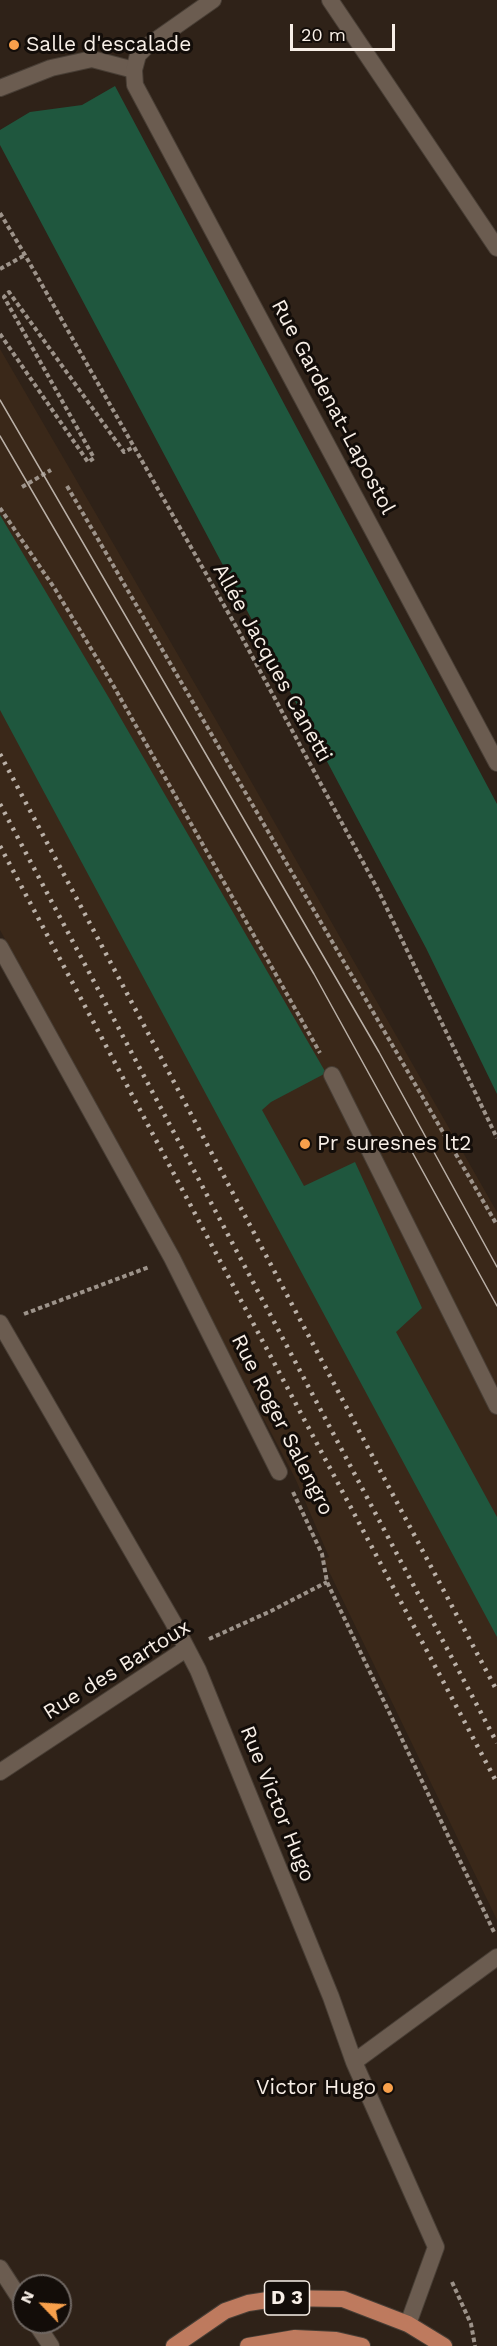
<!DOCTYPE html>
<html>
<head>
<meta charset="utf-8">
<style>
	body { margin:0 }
	#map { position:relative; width:497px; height:2346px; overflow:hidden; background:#2f2218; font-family:"Work Sans",sans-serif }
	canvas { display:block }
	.north { position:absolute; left:12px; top:2274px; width:60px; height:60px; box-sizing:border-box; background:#130d09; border:2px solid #6f6762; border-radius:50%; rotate:295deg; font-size:16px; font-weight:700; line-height:24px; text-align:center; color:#f8efe7 }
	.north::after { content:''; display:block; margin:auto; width:21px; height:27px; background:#f8a04b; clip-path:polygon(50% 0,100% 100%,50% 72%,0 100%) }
	.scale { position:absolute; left:290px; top:24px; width:105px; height:27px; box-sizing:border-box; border:3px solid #f8efe7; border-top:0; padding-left:8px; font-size:18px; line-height:21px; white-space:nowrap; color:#f8efe7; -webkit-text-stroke:4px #130d09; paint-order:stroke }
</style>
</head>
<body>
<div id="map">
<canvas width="497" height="2346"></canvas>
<div class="north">N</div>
<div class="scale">20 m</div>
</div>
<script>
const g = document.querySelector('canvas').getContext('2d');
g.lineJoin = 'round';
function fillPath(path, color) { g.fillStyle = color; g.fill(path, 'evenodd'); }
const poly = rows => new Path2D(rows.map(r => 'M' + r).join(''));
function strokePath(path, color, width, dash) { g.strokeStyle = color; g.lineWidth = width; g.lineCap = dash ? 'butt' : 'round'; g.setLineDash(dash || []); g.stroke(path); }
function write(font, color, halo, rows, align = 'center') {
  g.font = font + ' "Work Sans",sans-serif'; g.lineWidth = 6; g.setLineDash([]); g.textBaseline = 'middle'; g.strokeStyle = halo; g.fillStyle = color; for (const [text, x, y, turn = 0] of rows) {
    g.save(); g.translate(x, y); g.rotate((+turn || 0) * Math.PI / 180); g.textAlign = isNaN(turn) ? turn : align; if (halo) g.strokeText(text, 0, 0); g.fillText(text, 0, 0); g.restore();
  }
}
const built = poly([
	[0,349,220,727,497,1212,497,1920,323,1559,329,1557,295,1478,179,1258,0,930]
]);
const green = poly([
	[115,86,497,804,497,1094,426,948,0,145,0,130,30,112,82,105],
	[0,515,109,698,326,1073,271,1102,262,1110,304,1186,355,1162,422,1308,396,1332,497,1517,497,1637,0,710]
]);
const path = poly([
	[0,213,25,255,238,630,378,890,497,1138],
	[0,269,25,255],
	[0,334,88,462,94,458,4,297,9,292,124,452,134,447],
	[67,486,497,1225],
	[22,487,51,470],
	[0,508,55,589,113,685,320,1053],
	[24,1314,149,1267],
	[293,1492,322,1554,327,1582,494,1932],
	[209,1639,271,1611,327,1582],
	[452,2282,471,2324,475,2346]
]);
const service = poly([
	[0,88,51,68,92,59,134,70],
	[332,1075,497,1406]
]);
const minor = poly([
	[213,0,146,47,138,55,134,70,135,85,497,763],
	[330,0,497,248],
	[0,947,172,1258,279,1472],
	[0,1323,173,1622,198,1670,331,1997,354,2062,436,2247,408,2324],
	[0,1772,186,1649],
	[354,2062,497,1957],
	[0,2268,24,2305],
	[35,2322,51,2346]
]);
const primary = poly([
	[174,2346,225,2311,248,2303,281,2298,343,2299,408,2324,444,2346],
	[248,2346,295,2338,336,2340,362,2346]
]);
const tram = poly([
	[0,400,379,1052,497,1267],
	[0,436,314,974,497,1306]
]);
const rail = poly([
	[0,754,497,1691],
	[0,804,497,1743],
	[0,846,497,1783]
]);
const markers = [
	[14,45,6,"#f8a04b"],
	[305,1144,6,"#f8a04b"],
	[388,2088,6,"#f8a04b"]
];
const shields = [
	[287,2298,45]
];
const shieldNames = [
	["D 3",287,2298]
];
const poiNames = [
	["Salle d'escalade",26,45],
	["Pr suresnes lt2",317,1144],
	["Victor Hugo",376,2088,"right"]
];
const streetNames = [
	["Rue Gardenat-Lapostol",333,407,62],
	["Allée Jacques Canetti",272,663,61],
	["Rue Roger Salengro",282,1425,63],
	["Rue des Bartoux",117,1670,-32],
	["Rue Victor Hugo",277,1804,68]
];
fillPath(built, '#3a2819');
fillPath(green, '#1f573e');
strokePath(service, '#483e35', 18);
strokePath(minor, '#483e35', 18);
strokePath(primary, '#483e35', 18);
strokePath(path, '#9d938a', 4, [4.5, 3]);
strokePath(service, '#6b5c50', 16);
strokePath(minor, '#6b5c50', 16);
strokePath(primary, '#be7a5e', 16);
strokePath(tram, '#bab0a7', 1.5);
strokePath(rail, '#bab0a7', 4.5, [3, 6]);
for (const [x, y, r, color] of markers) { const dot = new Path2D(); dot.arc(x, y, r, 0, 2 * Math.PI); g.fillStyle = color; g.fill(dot); strokePath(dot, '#130d09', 2); }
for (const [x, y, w] of shields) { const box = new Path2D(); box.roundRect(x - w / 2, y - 17, w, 34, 4.5); g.fillStyle = '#130d09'; g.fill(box); strokePath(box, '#f8efe7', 1.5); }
write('bold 20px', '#f8efe7', null, shieldNames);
write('21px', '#f8efe7', '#130d09', poiNames, 'left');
write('21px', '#f8efe7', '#130d09', streetNames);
</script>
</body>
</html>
